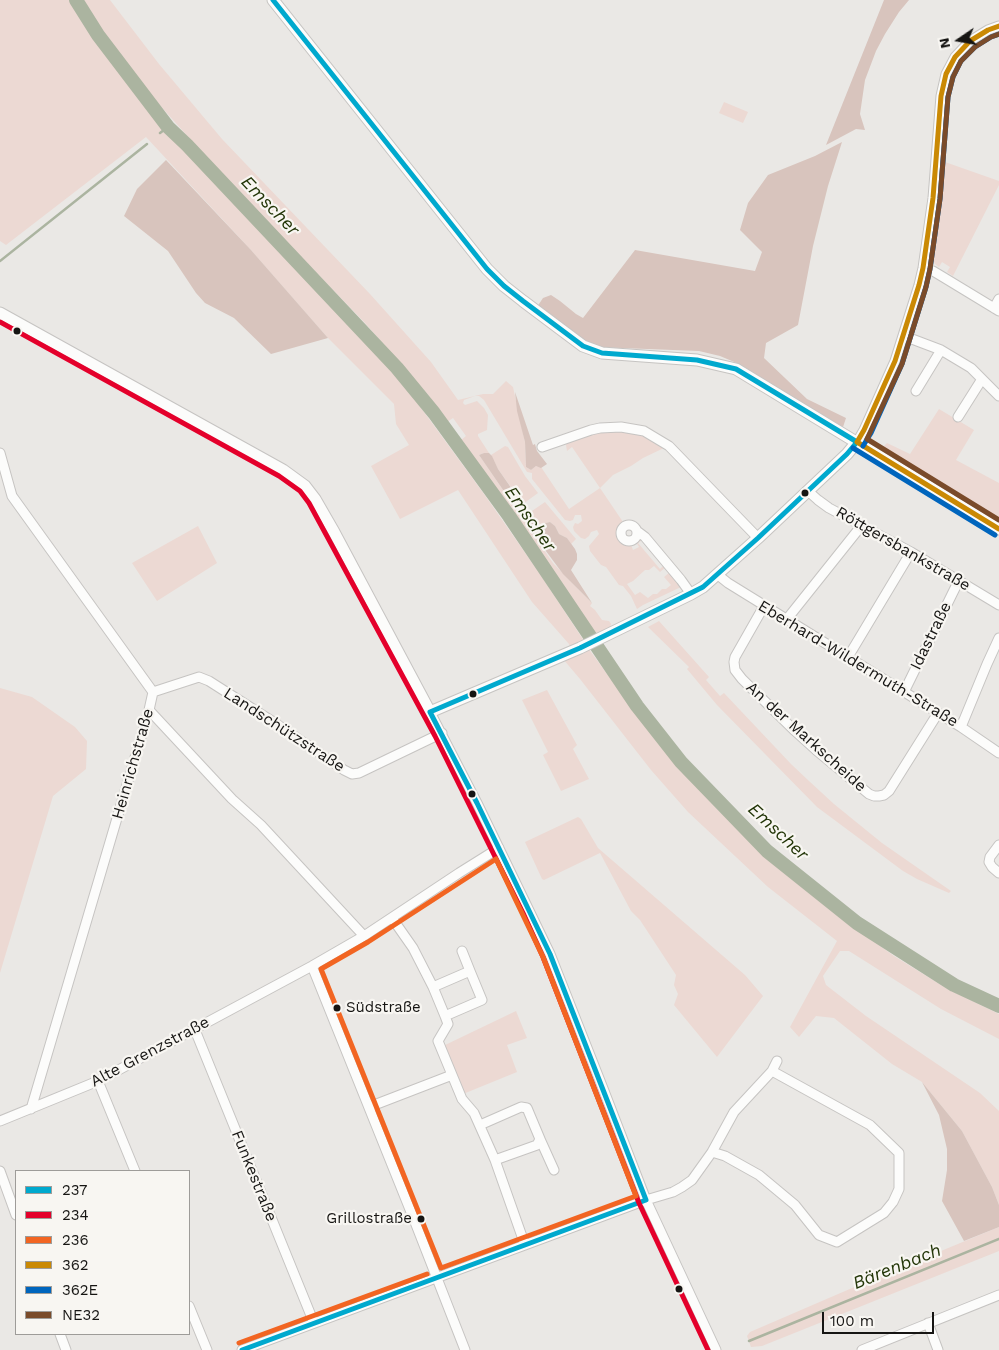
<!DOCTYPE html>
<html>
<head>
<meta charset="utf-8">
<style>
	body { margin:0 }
	#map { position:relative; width:999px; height:1350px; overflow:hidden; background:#eae8e5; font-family:"Work Sans",sans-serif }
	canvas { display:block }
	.legend { position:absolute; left:15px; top:1170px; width:175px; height:165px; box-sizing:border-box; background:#f8f6f2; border:1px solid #9e9c99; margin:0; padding:6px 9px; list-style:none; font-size:15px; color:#161513 }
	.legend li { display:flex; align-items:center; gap:10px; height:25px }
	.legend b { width:25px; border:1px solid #9e9c99 }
	.north { position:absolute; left:934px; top:15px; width:50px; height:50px; -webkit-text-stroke:4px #f8f6f2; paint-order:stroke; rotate:258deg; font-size:14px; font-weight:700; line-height:20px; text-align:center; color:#161513 }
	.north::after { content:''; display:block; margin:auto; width:18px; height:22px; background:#161513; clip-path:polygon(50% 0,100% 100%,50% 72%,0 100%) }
	.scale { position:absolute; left:822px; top:1312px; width:112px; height:22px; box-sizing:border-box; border:2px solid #161513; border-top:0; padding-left:6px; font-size:15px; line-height:18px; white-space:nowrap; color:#161513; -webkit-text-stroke:4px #f8f6f2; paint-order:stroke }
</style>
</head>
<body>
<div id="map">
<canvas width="999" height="1350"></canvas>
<ul class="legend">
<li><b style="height:6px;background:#00a9ce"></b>237</li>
<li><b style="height:6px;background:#e4002b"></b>234</li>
<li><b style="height:6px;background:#f26522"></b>236</li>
<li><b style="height:6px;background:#ca8904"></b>362</li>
<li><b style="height:6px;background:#0065bd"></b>362E</li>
<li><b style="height:6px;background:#7a4b2a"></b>NE32</li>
</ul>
<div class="north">N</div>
<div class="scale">100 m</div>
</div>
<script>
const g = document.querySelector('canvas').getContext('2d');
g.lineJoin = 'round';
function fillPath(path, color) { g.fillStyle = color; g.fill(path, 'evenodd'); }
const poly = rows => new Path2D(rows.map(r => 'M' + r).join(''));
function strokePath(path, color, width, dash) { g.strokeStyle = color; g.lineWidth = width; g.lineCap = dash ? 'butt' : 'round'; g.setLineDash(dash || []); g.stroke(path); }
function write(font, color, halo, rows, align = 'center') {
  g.font = font + ' "Work Sans",sans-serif'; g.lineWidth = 4.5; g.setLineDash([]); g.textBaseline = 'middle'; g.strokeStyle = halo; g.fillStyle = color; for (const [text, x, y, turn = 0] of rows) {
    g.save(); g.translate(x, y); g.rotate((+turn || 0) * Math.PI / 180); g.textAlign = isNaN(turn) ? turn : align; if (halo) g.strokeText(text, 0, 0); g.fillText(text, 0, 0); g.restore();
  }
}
const green = poly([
	[0,0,70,0,94,37,130,86,168,132,310,281,402,382,484,494,542,577,584,641,570,647,569,644,532,602,458,490,400,519,371,466,409,445,396,424,394,404,328,338,251,250,146,137,6,245,0,241],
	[82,0,110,0,159,64,222,139,370,294,431,362,458,400,483,394,493,394,506,381,513,387,525,442,526,467,531,470,536,466,541,467,569,509,600,488,572,447,567,451,566,445,567,442,597,432,621,430,644,435,666,447,643,458,631,466,613,475,600,488,623,522,618,527,617,531,617,536,620,541,625,544,631,545,633,550,639,547,636,542,639,540,642,540,638,543,660,569,664,565,666,567,660,572,654,566,649,570,645,570,633,581,627,584,635,595,640,592,648,598,653,594,657,594,662,589,666,589,671,585,664,577,670,572,681,587,643,605,637,609,631,596,623,586,619,585,606,567,601,565,590,551,589,546,599,534,597,530,591,532,589,536,585,539,581,538,574,531,573,527,575,523,578,524,582,521,581,515,575,515,573,520,570,521,565,520,532,479,532,473,527,472,484,400,479,396,475,396,464,400,463,403,465,405,477,401,484,408,488,415,487,430,478,434,478,436,489,453,484,453,479,455,553,563,578,589,592,603,590,606,595,610,602,620,609,621,611,624,610,628,594,636,460,441,466,436,453,418,447,422,429,396,364,322,225,178,156,101,103,31],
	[724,102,748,112,743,123,719,113],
	[945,162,999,181,999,185,953,276,947,272,950,267,942,262,939,267,935,264,933,259,941,211],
	[939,409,974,430,956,460,999,483,999,523,880,450,887,443,910,454],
	[505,446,508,447,525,476,538,493,523,504,498,469,491,455],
	[545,502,576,539,571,544,567,538,559,534,555,526,550,522,537,525,529,513],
	[198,526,217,563,157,601,132,563],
	[659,621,709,677,706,680,720,696,724,693,791,764,809,781,834,804,882,843,951,891,949,893,917,879,903,871,817,807,717,705,687,669,689,667,648,627],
	[588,648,660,746,717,809,775,864,847,922,894,956,946,988,999,1014,999,1039,941,1009,849,951,840,951,823,976,826,985,866,1016,980,1093,999,1111,999,1205,992,1187,962,1131,922,1082,892,1064,834,1018,816,1016,799,1037,790,1027,837,941,768,887,688,812,651,770,580,679,563,659],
	[0,688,32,697,75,727,87,741,86,769,53,796,0,973],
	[547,690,577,745,573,749,589,779,561,791,543,755,548,752,522,700],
	[578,817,581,819,598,848,745,975,763,996,717,1057,674,1005,678,994,674,985,676,975,640,920,631,911,600,853,544,880,542,879,525,842],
	[516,1011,527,1038,507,1045,517,1072,463,1094,443,1046],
	[999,1227,999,1251,762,1346,751,1347,747,1336,750,1332,866,1282]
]);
const forest = poly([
	[884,0,909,0,899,12,885,34,876,51,865,80,860,114,865,130,856,129,826,145],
	[842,142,828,186,813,246,798,325,766,343,764,358,807,399,846,418,843,427,739,365,739,364,720,356,699,351,595,347,586,344,537,307,543,298,551,295,560,301,576,314,583,318,635,250,755,271,762,252,740,230,748,203,768,175,815,156],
	[166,160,251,250,328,338,271,354,234,318,205,303,196,293,168,251,124,216,137,189],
	[515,392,533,445,535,444,537,451,547,464,541,468,536,466,531,470,526,467,525,442,517,411],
	[484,453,489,453,492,456,498,469,537,525,550,522,555,526,559,534,567,538,575,549,577,554,577,560,571,570,592,603,563,574,534,535,479,455],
	[922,1082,962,1131,992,1187,999,1205,999,1227,964,1241,942,1201,947,1170,947,1149,939,1115]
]);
const stream = poly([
	[160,133,168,127],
	[0,261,147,144],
	[749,1341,999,1239]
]);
const river = poly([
	[76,0,98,35,168,127,187,145,397,368,434,413,509,516,637,706,681,762,767,851,857,923,954,985,999,1006]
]);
const minor = poly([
	[923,268,933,271,943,277,999,311],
	[994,308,999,299],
	[904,336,941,350,971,368,999,396],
	[916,391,941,350],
	[958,417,982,379],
	[857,442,864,430,895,361,919,285,923,268,933,198,941,96,946,74,955,57,970,41,988,30,999,26],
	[542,447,591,430,600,428,621,427,644,431,669,446,758,538],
	[0,453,12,496,153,692,149,710,31,1109],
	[808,491,818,500,829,508,911,552,999,605],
	'621 533a8 8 0 1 1 16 0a8 8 0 1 1-16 0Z',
	[637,531,645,537,681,580,691,594],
	[718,575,728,583,961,727,999,753],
	[764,606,735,657,734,662,735,670,742,679,795,731,816,750,869,794,874,796,879,796,884,795,889,791,938,713],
	[787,619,862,525],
	[848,657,911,552],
	[153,692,199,677,209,681,278,725,344,770,352,774,359,773,442,733],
	[904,692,959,580],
	[149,710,232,799,261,825,364,936],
	[430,712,477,803,550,954,604,1091,646,1200,716,1350],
	[961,727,987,664,999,638],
	[999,845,990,857,989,862,992,867,999,873],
	[392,918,413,948,433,987,445,1016,448,1024,438,1041,462,1099,474,1113,495,1160,525,1245],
	[462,951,470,971],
	[312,966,415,1222,465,1350],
	[433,987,470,971,482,1000,445,1016],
	[195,1030,314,1323],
	[98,1081,135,1171],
	[369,1107,452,1075],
	[0,1121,98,1081,312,966,364,936,459,873,499,848],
	[480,1125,521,1107,527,1108,540,1139,537,1145,495,1160],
	[540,1139,554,1170],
	[712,1152,725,1156,759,1175,795,1205,819,1235,837,1242,884,1213,893,1202,899,1189,899,1153,870,1125,772,1071],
	[0,1171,16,1215],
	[189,1306,207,1350],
	[928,1323,938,1350],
	[60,1334,66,1350],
	[242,1350,646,1200,673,1192,682,1187,692,1180,712,1152,734,1112,772,1071,777,1061],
	[862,1350,999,1295]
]);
const major = poly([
	[273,0,487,269,504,286,523,301,583,346,602,353,697,360,736,369,999,529],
	[0,313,283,470,305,486,315,499,334,532,430,712,580,648,691,594,703,587,758,538,847,454,857,442]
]);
const bus1 = poly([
	[273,0,487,269,504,286,523,301,583,346,602,353,697,360,736,369,857,442],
	[430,712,477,803,550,954,646,1200],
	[430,712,580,648,703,587,758,538,847,454,857,442],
	[242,1350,646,1200]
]);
const bus2 = poly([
	[0,322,279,476,300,491,309,503,435,736,523,913,543,957,639,1203,708,1350]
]);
const bus3 = poly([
	[496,859,543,957,636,1196,441,1268,321,969,368,942,496,859],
	[239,1343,427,1274]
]);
const bus4 = poly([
	[857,442,864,430,895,361,919,285,923,268,933,198,941,96,946,74,955,57,970,41,988,30,999,26],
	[857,442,999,529]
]);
const bus5 = poly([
	[863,446,871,433,902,364,926,287,930,269,940,199,948,97,953,77,961,61,975,47,991,37,999,34],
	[853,448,995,535]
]);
const bus6 = poly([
	[999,34,991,37,975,47,961,61,953,77,948,97,940,199,930,269,926,287,902,364,867,439,999,520]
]);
const markers = [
	[17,331,4.5,"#161513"],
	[805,493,4.5,"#161513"],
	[473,694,4.5,"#161513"],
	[472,794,4.5,"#161513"],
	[337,1008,4.5,"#161513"],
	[421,1219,4.5,"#161513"],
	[679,1289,4.5,"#161513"]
];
const busNames = [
	["Südstraße",346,1008],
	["Grillostraße",412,1219,"right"]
];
const streetNames = [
	["Röttgersbankstraße",903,549,30],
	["Idastraße",931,636,-64],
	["Eberhard-Wildermuth-Straße",858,664,31],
	["Landschützstraße",284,730,33],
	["An der Markscheide",806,737,42],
	["Heinrichstraße",133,764,-74],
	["Alte Grenzstraße",150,1052,-28],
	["Funkestraße",254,1176,68]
];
const waterNames = [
	["Emscher",270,206,46],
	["Emscher",530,519,55],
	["Emscher",778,832,43],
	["Bärenbach",897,1267,-22]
];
fillPath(green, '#ecd9d3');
fillPath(forest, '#d8c4bd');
strokePath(stream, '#abb4a0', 2.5);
strokePath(river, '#abb4a0', 14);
strokePath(minor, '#c6c4c2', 11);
strokePath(major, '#c6c4c2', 13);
strokePath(minor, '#fcfcfb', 9);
strokePath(major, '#fcfcfb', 11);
strokePath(bus1, '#00a9ce', 5);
strokePath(bus2, '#e4002b', 5);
strokePath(bus3, '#f26522', 5);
strokePath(bus4, '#ca8904', 5);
strokePath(bus5, '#0065bd', 5);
strokePath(bus6, '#7a4b2a', 5);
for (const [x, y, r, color] of markers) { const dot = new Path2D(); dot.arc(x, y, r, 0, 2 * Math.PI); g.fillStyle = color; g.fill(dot); strokePath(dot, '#f8f6f2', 2); }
write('15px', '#161513', '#f8f6f2', busNames, 'left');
write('16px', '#161513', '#f8f6f2', streetNames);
write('italic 18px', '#223507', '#f8f6f2', waterNames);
</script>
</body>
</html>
